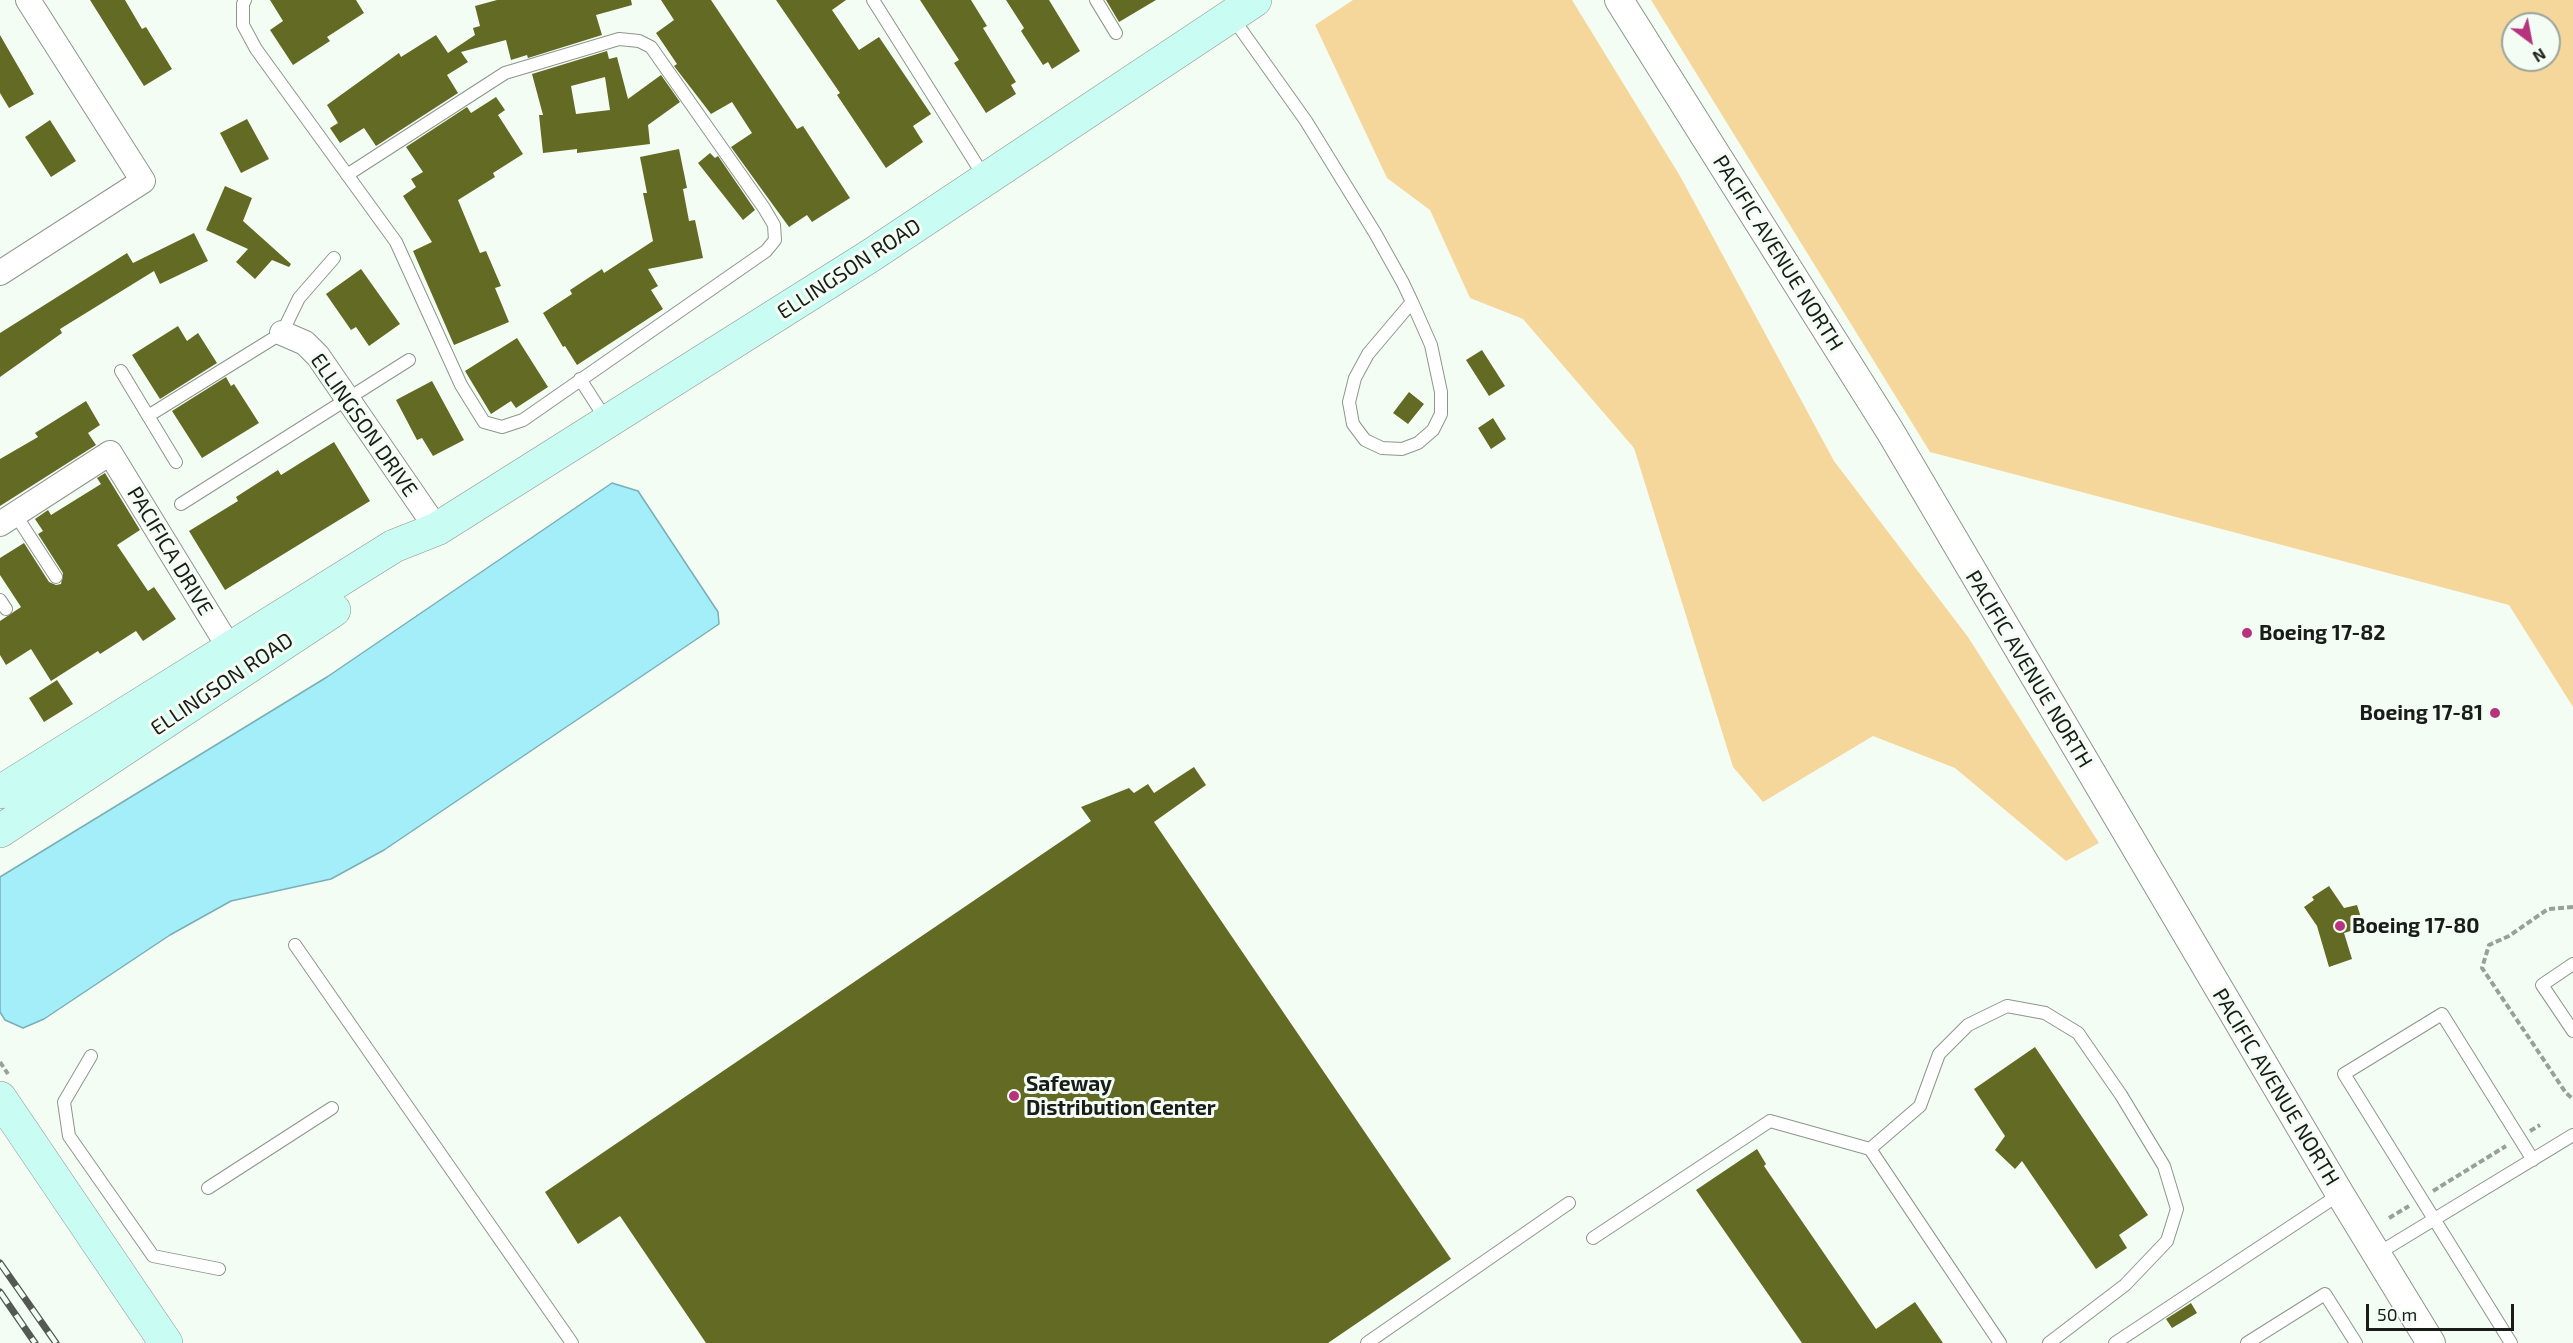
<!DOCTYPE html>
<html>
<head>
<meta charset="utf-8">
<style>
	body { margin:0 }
	#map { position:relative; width:2573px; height:1343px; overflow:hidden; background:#f4fdf4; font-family:"Exo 2",sans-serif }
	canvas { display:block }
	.north { position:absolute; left:2501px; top:12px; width:60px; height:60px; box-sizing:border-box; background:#f4fdf4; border:2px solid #9ca39c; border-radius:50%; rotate:148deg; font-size:16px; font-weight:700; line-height:24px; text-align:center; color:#191c19 }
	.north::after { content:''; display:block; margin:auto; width:21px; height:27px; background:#b6347d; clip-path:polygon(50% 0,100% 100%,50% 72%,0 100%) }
	.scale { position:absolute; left:2366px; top:1304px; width:148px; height:27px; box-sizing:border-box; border:3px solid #191c19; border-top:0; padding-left:8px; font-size:18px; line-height:21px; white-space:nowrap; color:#191c19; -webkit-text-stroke:4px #f4fdf4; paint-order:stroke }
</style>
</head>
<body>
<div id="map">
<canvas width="2573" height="1343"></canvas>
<div class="north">N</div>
<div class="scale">50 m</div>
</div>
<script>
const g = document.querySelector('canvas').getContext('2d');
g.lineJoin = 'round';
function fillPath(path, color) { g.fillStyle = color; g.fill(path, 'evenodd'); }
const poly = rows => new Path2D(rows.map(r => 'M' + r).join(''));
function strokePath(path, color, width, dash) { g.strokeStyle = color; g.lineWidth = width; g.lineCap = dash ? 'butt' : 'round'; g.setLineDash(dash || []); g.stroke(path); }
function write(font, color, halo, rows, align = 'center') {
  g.font = font + ' "Exo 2",sans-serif'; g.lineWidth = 6; g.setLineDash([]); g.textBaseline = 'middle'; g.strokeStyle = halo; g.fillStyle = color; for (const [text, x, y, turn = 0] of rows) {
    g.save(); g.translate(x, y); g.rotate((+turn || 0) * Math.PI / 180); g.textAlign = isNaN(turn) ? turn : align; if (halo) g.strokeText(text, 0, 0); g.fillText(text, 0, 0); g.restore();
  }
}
const green = poly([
	[1353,0,1572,0,1680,176,1834,461,1968,637,2099,843,2066,861,1955,768,1873,736,1763,802,1733,767,1634,448,1523,319,1470,298,1430,210,1387,178,1315,25],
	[1651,0,2573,0,2573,707,2509,605,1930,452],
	[2513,24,2549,24,2549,60,2513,60]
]);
const water = poly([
	[612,483,638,491,718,612,719,624,384,850,331,879,231,901,170,935,44,1019,23,1028,5,1020,0,1012,0,877,327,677,612,483]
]);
const building = poly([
	[90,0,125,0,142,29,146,27,172,69,144,86],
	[270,0,356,0,364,13,327,37,330,41,293,65,270,30,283,21],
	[497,0,631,0,632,5,596,15,602,35,528,58,527,55,511,60,506,40,461,52,468,62,447,75,458,93,376,146,364,128,340,143,330,128,338,123,327,105,399,53,401,57,436,35,448,53,475,35,473,28,480,26,475,6],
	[661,0,711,0,797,129,803,126,850,198,812,222,807,215,789,227,731,147,752,133,732,102,711,114,674,66,677,64,656,33,674,20],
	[776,0,846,0,832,10,859,50,879,37,931,114,913,126,923,142,886,168,837,95,840,93],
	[920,0,971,0,987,26,983,28,1016,82,1011,85,1016,94,986,113,954,63,959,60],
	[1006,0,1049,0,1080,51,1052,69,1048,62,1043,65,1021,31,1024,28],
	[1106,0,1156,0,1119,22],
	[0,35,34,94,9,108,0,93],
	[607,51,609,59,617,57,628,99,661,75,680,102,648,125,650,144,577,153,577,149,543,153,539,115,543,115,532,74],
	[605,77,610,110,576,114,571,86],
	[496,97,505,110,498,115,523,154,493,173,495,177,458,200,480,253,486,251,501,286,495,288,509,322,454,345,413,251,432,242,403,196,416,187,411,179,423,172,406,147,467,107,471,113],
	[247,119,269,159,241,173,220,133],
	[50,120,76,161,51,177,25,137],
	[679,149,687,188,683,189,689,221,695,220,703,258,648,269,658,286,651,290,663,309,577,365,565,346,563,347,543,313,572,294,570,290,602,269,604,273,653,241,643,193,647,193,640,157],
	[710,153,715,158,718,156,755,210,743,220,698,163],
	[225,186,252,198,243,221,291,264,289,267,272,260,255,279,236,262,248,249,206,230],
	[194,233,208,261,160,284,154,271,60,329,62,333,0,377,0,333,127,253,133,263],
	[361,269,400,324,369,346,356,327,351,330,326,294],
	[178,326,187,341,198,333,217,363,160,399,132,355],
	[517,338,548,387,516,408,511,401,491,414,465,371],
	[1482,350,1505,386,1489,396,1466,360],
	[226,377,231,386,234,384,259,423,202,458,172,411],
	[432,381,464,440,433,456,422,438,417,440,396,400],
	[1409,392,1424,404,1408,424,1393,413],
	[86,401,100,425,88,433,96,445,0,506,0,459,38,437,35,433],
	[1493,418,1506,439,1491,449,1478,428],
	[334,442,370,501,225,590,189,531,238,501,236,497,278,470,281,475],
	[105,473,140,530,117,545,148,591,154,587,176,619,143,641,136,631,100,654,98,651,51,681,31,649,6,665,0,655,0,621,21,607,0,575,0,558,24,543,49,582,56,585,61,584,63,573,38,534,43,531,35,519,48,510,51,515,101,484,97,478],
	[57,680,73,704,44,722,29,698],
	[1194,767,1206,785,1154,822,1451,1259,1328,1343,706,1343,620,1216,578,1244,545,1192,1091,821,1081,807,1129,788,1134,793,1148,784,1154,793],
	[2329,886,2344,908,2357,905,2364,927,2344,933,2352,959,2329,967,2317,926,2304,907,2314,900,2312,897],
	[2035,1047,2148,1215,2119,1235,2127,1248,2096,1269,2022,1161,2015,1169,1995,1150,2005,1136,1974,1089],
	[1757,1149,1766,1164,1764,1166,1876,1329,1915,1302,1943,1343,1802,1343,1696,1190],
	[2191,1303,2197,1313,2172,1328,2166,1319]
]);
const path = poly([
	[2573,907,2548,909,2509,936,2489,945,2482,968,2566,1093,2573,1099],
	[0,1062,8,1074],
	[2530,1131,2540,1125],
	[2433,1191,2506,1146],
	[2389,1218,2409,1206]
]);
const service = poly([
	[245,0,243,4,243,25,256,49,396,242,461,385,484,422,502,427,523,420,766,251,775,240,774,225,764,208,651,47,639,41,619,39,505,73,347,175],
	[873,0,985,178],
	[1096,0,1116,33],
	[1232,17,1306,121,1375,233,1403,283,1412,302,1431,345,1441,392,1441,414,1433,430,1418,443,1402,449,1382,448,1365,440,1353,424,1349,402,1355,378,1368,354,1412,302],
	[121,371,176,462],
	[580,379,607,421],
	[148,416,282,333,299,298,334,258],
	[181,504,409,360],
	[15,514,56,577],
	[0,600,6,609],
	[295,945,572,1343],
	[2573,964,2542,985,2573,1031],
	[91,1056,64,1102,69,1136,153,1256,219,1269],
	[1870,1149,1920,1106,1939,1054,1968,1025,2007,1006,2045,1013,2078,1033,2121,1095,2164,1166,2177,1209,2167,1241,2125,1285,2049,1343],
	[208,1188,332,1108],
	[1593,1238,1770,1121,1870,1149,2000,1343],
	[2377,1254,2573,1135],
	[1367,1343,1569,1203],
	[2115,1343,2340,1194],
	[2247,1343,2325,1294,2356,1343],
	[2511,1343,2344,1074,2442,1014,2533,1160]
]);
const minor = poly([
	[0,273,143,181,28,0],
	[282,333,305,343,318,356,437,529],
	[0,524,110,453,230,649]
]);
const tertiary = poly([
	[1619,0,1890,431,2340,1194,2431,1343]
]);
const secondary = poly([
	[0,792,394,546,437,529,870,256,1255,0],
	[0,831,334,610],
	[0,1098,166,1343]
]);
const rail = poly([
	[0,1263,56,1343],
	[0,1292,35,1343]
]);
const markers = [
	[2247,633,6,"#b6347d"],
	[2495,713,6,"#b6347d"],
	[2340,926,6,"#b6347d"],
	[1014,1096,6,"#b6347d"]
];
const streetNames = [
	["PACIFIC AVENUE NORTH",1778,253,58],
	["ELLINGSON ROAD",849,269,-33],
	["ELLINGSON DRIVE",364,425,55],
	["PACIFICA DRIVE",170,551,59],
	["PACIFIC AVENUE NORTH",2029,669,59],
	["ELLINGSON ROAD",222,684,-34],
	["PACIFIC AVENUE NORTH",2276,1087,59]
];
const poiNames = [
	["Boeing 17-82",2259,633],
	["Boeing 17-81",2483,713,"right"],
	["Boeing 17-80",2352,926],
	["Safeway",1026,1084],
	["Distribution Center",1026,1108]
];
fillPath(green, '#f5d79c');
fillPath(water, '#a3eef9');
strokePath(water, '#7aafb6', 1.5);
fillPath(building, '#636a23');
strokePath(service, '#8d958d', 14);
strokePath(minor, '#8d958d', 26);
strokePath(tertiary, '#8d958d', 30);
strokePath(secondary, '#8d958d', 34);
strokePath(path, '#99a099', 4, [6, 3]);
strokePath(service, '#fff', 12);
strokePath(minor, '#fff', 24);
strokePath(tertiary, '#fff', 28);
strokePath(secondary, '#c9fcf2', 33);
strokePath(rail, '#545954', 7);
strokePath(rail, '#f4fdf4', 4.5, [14]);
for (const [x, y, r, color] of markers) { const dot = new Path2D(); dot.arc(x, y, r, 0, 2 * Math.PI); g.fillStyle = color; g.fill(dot); strokePath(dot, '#f4fdf4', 2); }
write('21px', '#191c19', '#f4fdf4', streetNames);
write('bold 21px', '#191c19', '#f4fdf4', poiNames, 'left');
</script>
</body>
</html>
